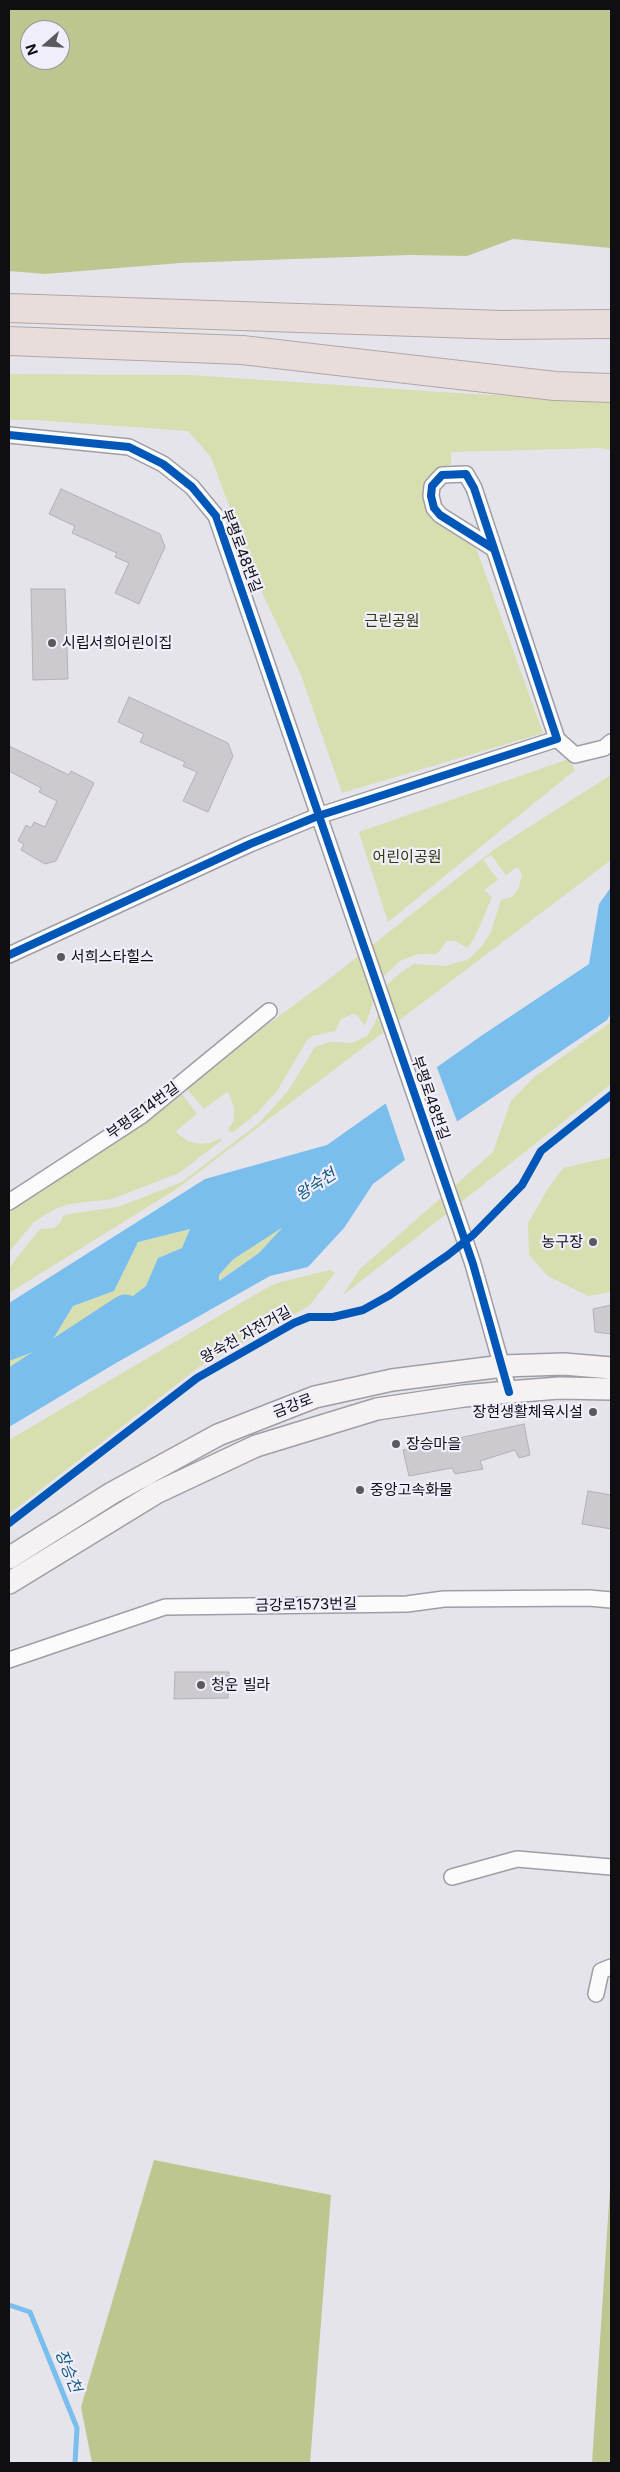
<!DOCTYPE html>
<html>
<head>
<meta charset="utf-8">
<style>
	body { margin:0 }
	#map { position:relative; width:620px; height:2472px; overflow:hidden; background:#e5e4eb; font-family:Inter,sans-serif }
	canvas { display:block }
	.frame { position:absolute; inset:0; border:10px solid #0f0e12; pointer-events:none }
	.north { position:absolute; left:20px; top:20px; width:50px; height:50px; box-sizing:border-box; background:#f1eefb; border:1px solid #97949e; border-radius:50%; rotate:251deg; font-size:14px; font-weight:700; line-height:20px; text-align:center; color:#0f0e12 }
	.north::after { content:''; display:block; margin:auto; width:18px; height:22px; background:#5a595e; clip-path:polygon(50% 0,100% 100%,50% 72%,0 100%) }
</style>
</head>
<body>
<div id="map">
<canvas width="620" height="2472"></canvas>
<div class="frame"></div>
<div class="north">N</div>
</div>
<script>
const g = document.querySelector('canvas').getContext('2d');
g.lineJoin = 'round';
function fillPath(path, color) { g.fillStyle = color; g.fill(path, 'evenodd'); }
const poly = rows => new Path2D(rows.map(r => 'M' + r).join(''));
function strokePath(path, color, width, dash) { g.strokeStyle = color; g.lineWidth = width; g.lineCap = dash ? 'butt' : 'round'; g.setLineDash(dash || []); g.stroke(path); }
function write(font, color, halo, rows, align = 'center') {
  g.font = font + ' Inter,"Noto Sans KR",sans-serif'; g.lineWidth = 4.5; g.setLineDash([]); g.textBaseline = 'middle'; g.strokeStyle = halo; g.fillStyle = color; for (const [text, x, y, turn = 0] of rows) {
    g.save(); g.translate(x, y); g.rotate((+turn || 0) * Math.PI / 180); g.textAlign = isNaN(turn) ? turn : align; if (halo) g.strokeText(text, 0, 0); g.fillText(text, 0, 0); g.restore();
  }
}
const green = poly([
	[9,374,190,375,456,393,611,401,611,450,601,448,451,452,451,465,432,474,424,490,424,504,430,516,476,548,543,733,342,793,301,675,258,584,211,457,188,431,35,420,9,420],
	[569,759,575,770,388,922,359,832],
	[611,775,611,860,175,1190,9,1293,9,1268,40,1229,54,1228,61,1222,63,1216,69,1214,118,1207,182,1182,259,1123,288,1091,315,1047,330,1042,352,1043,367,1036,375,1023,388,984,399,974,414,964,446,966,469,959,482,946,491,932,501,900,512,897,518,890,522,876,520,870,517,867,506,875,491,855,483,860,498,880,484,890,492,897,475,937,468,948,455,941,450,941,446,942,437,954,418,954,400,961,383,977,378,987,365,1026,357,1015,352,1014,341,1019,335,1031,313,1036,307,1040,277,1091,257,1113,232,1133,228,1130,234,1120,234,1108,228,1091,204,1109,187,1089,181,1093,197,1114,176,1131,179,1135,188,1141,199,1144,210,1143,220,1138,222,1140,179,1173,112,1199,70,1204,55,1209,34,1222,9,1252,9,1211,84,1160,324,983,496,848],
	[611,1022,611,1084,342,1296,360,1269,493,1152,511,1101,533,1078],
	[611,1157,611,1292,588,1296,548,1276,529,1255,528,1223,549,1187,563,1168],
	[267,1206,282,1228,259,1253,218,1281,219,1275,237,1255,184,1283,186,1276,216,1245,229,1225,252,1216],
	[190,1229,182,1248,158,1258,146,1286,103,1319,68,1359,28,1381,9,1383,9,1361,49,1346,73,1306,114,1291,138,1242],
	[330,1270,335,1273,309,1306,199,1367,9,1514,9,1440,261,1291,277,1283]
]);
const forest = poly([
	[9,9,611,9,611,248,513,239,467,256,409,255,180,263,45,274,9,271],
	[30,30,60,30,60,60,30,60],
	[154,2160,331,2195,310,2463,92,2463,81,2407],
	[611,2172,611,2463,592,2463]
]);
const water = poly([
	[611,887,611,1013,607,1020,446,1129,373,1184,344,1228,308,1267,270,1276,116,1363,9,1427,9,1383,28,1381,68,1359,103,1319,146,1286,158,1258,182,1248,190,1229,138,1242,114,1291,73,1306,49,1346,9,1361,9,1303,205,1179,327,1145,481,1036,589,964,599,904],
	[267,1206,282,1228,259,1253,219,1281,219,1275,238,1254,185,1283,186,1276,216,1245,229,1225,252,1216]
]);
const pier = poly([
	[436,1065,458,1124,406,1163,385,1101]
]);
const stream = poly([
	[9,2305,30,2312,77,2428,75,2463]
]);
const river = poly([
	[165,1285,310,1191],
	[9,1386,125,1310]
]);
const building = poly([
	[61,489,160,534,165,547,139,604,115,593,129,563,115,557,117,553,72,533,75,526,49,514,61,489],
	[31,589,65,589,68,679,33,680,31,589],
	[129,697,228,743,233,756,208,812,183,801,197,772,183,766,185,762,140,742,144,734,118,722,129,697],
	[9,746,69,775,71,771,94,783,56,861,45,864,21,850,24,844,18,841,26,825,31,828,34,822,45,827,57,801,39,792,41,788,9,771,9,746],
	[611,1305,611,1334,595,1332,593,1309,611,1305],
	[524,1424,530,1455,519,1458,515,1450,480,1461,483,1469,455,1474,452,1468,409,1476,403,1450,524,1424],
	[588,1491,611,1495,611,1529,582,1524,588,1491],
	[175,1672,229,1672,228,1698,174,1699,175,1672]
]);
const street = poly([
	[9,435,129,447,163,464,192,487,216,516,473,1264,509,1392],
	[557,739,575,755,604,748,611,742],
	[9,955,250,844,318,816,557,739,474,488,466,474,442,475,432,486,431,496,434,508,440,515,494,549],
	[9,1202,141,1116,269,1011],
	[9,1660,165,1607,407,1604,444,1599,589,1598,611,1600],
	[452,1877,517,1859,611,1867],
	[596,1994,601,1971,611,1967]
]);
const secondary = poly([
	[9,1558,112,1493,218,1435,315,1397,392,1380,503,1366,564,1364,611,1368],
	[9,1583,156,1493,256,1446,377,1409,464,1396,509,1392,559,1388,611,1389]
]);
const highway = poly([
	[9,308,502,325,611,324],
	[9,341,242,350,555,386,611,388]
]);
const cycleway = poly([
	[9,435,129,447,163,464,192,487,216,516,473,1264,509,1392],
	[9,955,250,844,318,816,557,739,474,488,466,474,442,475,432,486,431,496,434,508,440,515,494,549],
	[9,1523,197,1378,294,1323,309,1317,333,1317,363,1310,390,1295,448,1255,473,1235,522,1185,541,1151,611,1095]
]);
const markers = [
	[52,643,5,"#5a595e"],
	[61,957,5,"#5a595e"],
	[593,1242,5,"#5a595e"],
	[593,1412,5,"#5a595e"],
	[396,1444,5,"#5a595e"],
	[360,1490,5,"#5a595e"],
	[201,1685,5,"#5a595e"]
];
const streetNames = [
	["부평로48번길",241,551,69],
	["부평로48번길",430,1098,71],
	["부평로14번길",143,1111,-36],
	["왕숙천 자전거길",246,1335,-29],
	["금강로",293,1406,-21],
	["금강로1573번길",306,1605,-1]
];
const parkNames = [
	["근린공원",392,621],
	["어린이공원",407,857]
];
const poiNames = [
	["시립서희어린이집",62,643],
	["서희스타힐스",71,957],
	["농구장",583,1242,"right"],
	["장현생활체육시설",583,1412,"right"],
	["장승마을",406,1444],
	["중앙고속화물",370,1490],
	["청운 빌라",211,1685]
];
const waterNames = [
	["왕숙천",316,1185,-33],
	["장승천",68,2371,68]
];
fillPath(green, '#d7deb0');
fillPath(forest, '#bec690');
fillPath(water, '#79beec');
fillPath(pier, '#e5e4eb');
strokePath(stream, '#79beec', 5);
strokePath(river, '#79beec', 31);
fillPath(building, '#cdcacf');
strokePath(building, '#b2b0b5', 1);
strokePath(street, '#9f9ea4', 18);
strokePath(secondary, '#9f9ea4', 24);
strokePath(highway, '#b2a5a6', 30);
strokePath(street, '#fbfbfc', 15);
strokePath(secondary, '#f6f2f3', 21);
strokePath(highway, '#e9dddc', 28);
strokePath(cycleway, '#0057b8', 8);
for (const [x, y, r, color] of markers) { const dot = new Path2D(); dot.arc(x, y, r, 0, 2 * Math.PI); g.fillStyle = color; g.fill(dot); strokePath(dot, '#f1eefb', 2); }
write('15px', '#0f0e12', '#f1eefb', streetNames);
write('15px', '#32380c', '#f1eefb', parkNames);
write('15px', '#0f0e12', '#f1eefb', poiNames, 'left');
write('italic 16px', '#105a84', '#f1eefb', waterNames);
</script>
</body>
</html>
